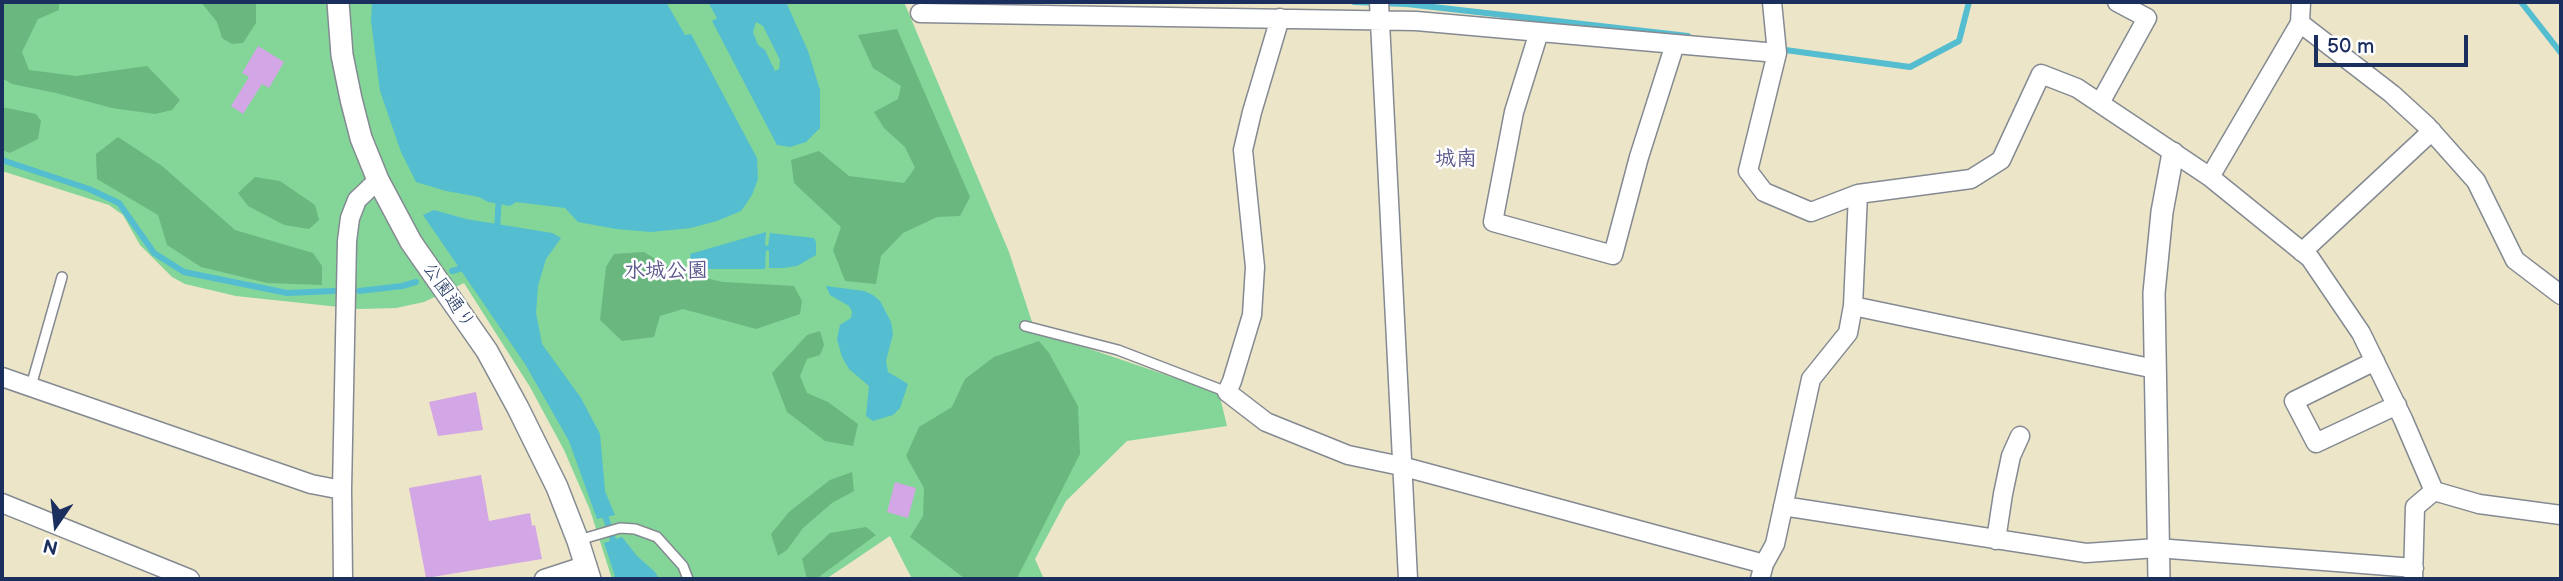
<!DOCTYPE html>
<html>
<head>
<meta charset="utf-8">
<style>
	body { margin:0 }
	#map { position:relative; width:2563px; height:581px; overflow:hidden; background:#ece5c7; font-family:"Balsamiq Sans",sans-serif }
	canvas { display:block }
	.frame { position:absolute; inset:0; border:4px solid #1b2f5e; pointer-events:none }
	.north { position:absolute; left:21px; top:490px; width:70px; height:70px; -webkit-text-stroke:5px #fff; paint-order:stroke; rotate:194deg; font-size:19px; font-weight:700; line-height:28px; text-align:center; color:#1b2f5e }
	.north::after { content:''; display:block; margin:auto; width:24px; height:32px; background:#1b2f5e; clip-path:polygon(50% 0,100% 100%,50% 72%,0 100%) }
	.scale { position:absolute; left:2314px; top:35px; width:154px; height:32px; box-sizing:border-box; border:4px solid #1b2f5e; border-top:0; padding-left:9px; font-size:21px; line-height:24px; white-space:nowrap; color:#1b2f5e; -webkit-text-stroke:5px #fff; paint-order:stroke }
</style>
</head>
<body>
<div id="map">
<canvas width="2563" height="581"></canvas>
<div class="frame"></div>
<div class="north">N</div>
<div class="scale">50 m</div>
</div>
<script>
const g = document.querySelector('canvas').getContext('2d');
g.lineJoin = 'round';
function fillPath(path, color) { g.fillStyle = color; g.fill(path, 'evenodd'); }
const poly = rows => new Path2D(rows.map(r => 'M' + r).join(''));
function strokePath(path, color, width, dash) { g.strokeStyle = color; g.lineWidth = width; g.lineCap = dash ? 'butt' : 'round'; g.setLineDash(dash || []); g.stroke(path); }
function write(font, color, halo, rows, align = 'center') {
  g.font = font + ' "Balsamiq Sans","Klee One",sans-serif'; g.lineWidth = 5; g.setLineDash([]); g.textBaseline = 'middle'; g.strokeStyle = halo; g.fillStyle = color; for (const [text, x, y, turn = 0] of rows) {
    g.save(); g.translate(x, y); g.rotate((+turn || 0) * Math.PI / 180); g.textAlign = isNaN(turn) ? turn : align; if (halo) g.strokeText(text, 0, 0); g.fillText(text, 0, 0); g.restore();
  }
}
const green = poly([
	[2,2,904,2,1009,252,1036,334,1087,348,1219,393,1227,426,1127,441,1066,501,1035,559,1044,579,912,579,890,536,826,579,612,579,590,510,564,450,530,387,464,283,424,302,396,308,358,309,236,296,185,284,172,277,140,245,123,215,109,205,2,171]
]);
const forest = poly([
	[2,2,59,2,59,10,38,19,22,52,29,70,76,76,147,66,180,100,172,110,155,114,112,108,56,93,12,84,2,78],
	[201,2,256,2,256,23,243,43,232,44,222,38,217,22],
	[897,29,970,197,960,216,937,217,903,233,881,256,876,284,845,281,833,250,841,227,794,183,791,160,819,151,849,176,904,183,915,168,905,147,884,128,874,112,898,99,901,86,873,68,858,35],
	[2,107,36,114,41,121,38,139,10,153,2,150],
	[118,137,162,166,235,230,313,253,322,266,322,285,267,283,201,267,167,245,158,215,97,179,96,154],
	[255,177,280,181,315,205,319,220,309,229,284,225,248,206,238,193],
	[644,252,675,271,723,282,794,286,802,301,800,314,756,329,683,309,660,316,654,337,622,341,600,320,606,267,614,254],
	[820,331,824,345,820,355,807,359,800,376,807,393,828,402,858,424,853,446,825,441,787,412,772,373,807,335],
	[1039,341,1049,353,1078,406,1080,454,1017,578,964,578,910,537,923,516,924,488,906,456,919,427,952,407,965,379,994,357],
	[852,472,854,491,832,503,803,528,787,550,778,556,771,534,789,512,830,480],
	[866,527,876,535,816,579,807,579,802,559,830,533]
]);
const water = poly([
	[372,2,666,2,685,35,691,34,757,158,758,179,752,195,741,211,717,221,691,228,651,232,616,229,578,222,565,208,516,202,510,206,488,202,479,197,446,191,416,182,401,152,380,91,371,21],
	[708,2,786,2,808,51,820,90,820,128,806,142,790,147,777,145,712,21,717,18],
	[756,22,763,26,780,60,779,69,775,71,765,50,758,45,753,32],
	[434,210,466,219,552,233,561,238,546,259,538,286,536,313,542,344,581,398,600,434,605,491,615,515,597,519,569,441,525,364,423,215],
	[766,232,765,245,768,246,770,233,814,238,816,242,816,255,797,266,784,268,769,268,769,251,766,250,765,269,702,269,691,260,690,254],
	[826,286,864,291,873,295,880,301,891,322,893,334,886,361,888,372,908,384,900,408,893,415,873,421,866,416,869,386,849,369,842,357,837,339,840,325,851,318,852,312,849,306,830,295],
	[622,537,637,556,655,572,659,579,616,579,604,543]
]);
const stream = poly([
	[1354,2,1407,4,1688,36],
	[2521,2,2561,53],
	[1778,49,1910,67,1959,41,1969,2],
	[2,160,89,189,119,203,154,253,184,272,287,293,334,291],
	[497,230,499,195],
	[452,271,467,267],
	[359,291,402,286,416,282],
	[604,512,613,540]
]);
const building = poly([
	[258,46,284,62,269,88,262,84,243,114,231,106,249,77,242,73],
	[476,392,483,430,438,436,429,402],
	[481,475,489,521,530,513,532,526,535,525,542,559,426,578,409,488],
	[895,482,916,488,908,518,887,512]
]);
const service = poly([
	[1025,326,1118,350,1227,392],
	[31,386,62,277],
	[579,540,620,528,635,529,657,537,683,566,688,579]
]);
const minor = poly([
	[1379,2,1408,579],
	[1772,2,1777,53,1748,171,1764,192,1811,212,1858,194,1853,306],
	[2301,2,2300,23,2392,94,2427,126,2476,181,2515,260,2561,295],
	[920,13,1416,21,1777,53],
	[1280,18,1252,112,1243,150,1255,267,1252,315,1232,381,1227,392,1266,422,1348,455,1401,466,1764,564],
	[1539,32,1514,112,1493,222,1613,255,1639,157,1675,44],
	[2100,103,2147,18,2117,2],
	[2210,177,2300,23],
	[1858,194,1971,179,2001,160,2041,74,2077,88,2210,177,2310,258,2361,333,2403,419,2434,491,2415,507,2413,579],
	[2302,252,2432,131],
	[2375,361,2294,401,2316,443,2397,405],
	[2,377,311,484,342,490],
	[2434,491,2479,504,2561,515],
	[2,503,190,579],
	[1783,506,2086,553,2157,548,2414,568],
	[1996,540,2003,494,2011,456,2020,436],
	[343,579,342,490,347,241,350,218,357,200,378,180],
	[544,579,587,565],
	[1760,579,1764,564,1775,544,1811,379,1848,333,1853,306,2155,369]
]);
const tertiary = poly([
	[338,2,342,55,351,99,361,138,378,180,411,242,487,351,518,408,557,487,578,541,590,579],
	[2159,579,2154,293,2162,212,2173,153]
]);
const streetNames = [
	["公園通り",448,296,55]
];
const neighbourhoodNames = [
	["城南",1456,160],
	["水城公園",666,272]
];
fillPath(green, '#83d698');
fillPath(forest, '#6ab780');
fillPath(water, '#54bdd0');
strokePath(stream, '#54bdd0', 6);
fillPath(building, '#d3a6e5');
strokePath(service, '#848a92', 12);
strokePath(minor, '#848a92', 21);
strokePath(tertiary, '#848a92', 24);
strokePath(service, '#fff', 9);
strokePath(minor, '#fff', 18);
strokePath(tertiary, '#fff', 21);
write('19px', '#1b2f5e', '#fff', streetNames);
write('bold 21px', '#5b598d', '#fff', neighbourhoodNames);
</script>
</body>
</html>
